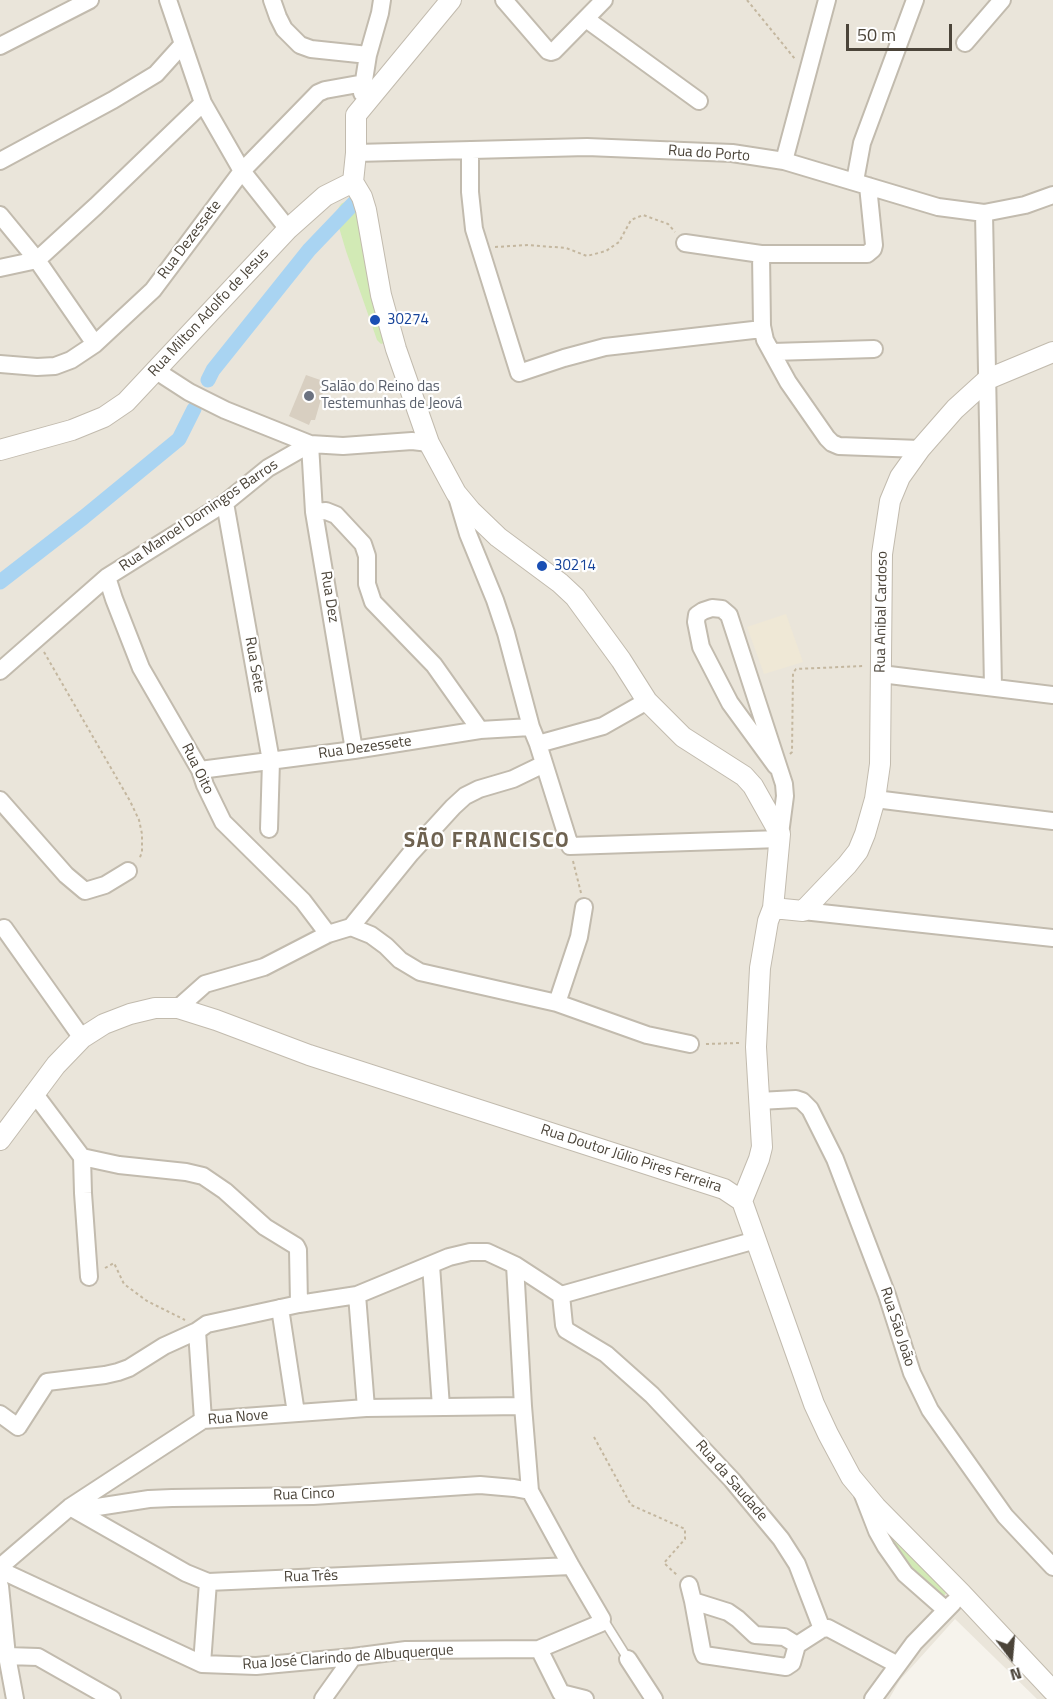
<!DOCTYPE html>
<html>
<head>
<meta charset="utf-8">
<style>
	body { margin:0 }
	#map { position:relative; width:1053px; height:1699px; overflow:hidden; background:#f6f3ec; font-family:"Titillium Web",sans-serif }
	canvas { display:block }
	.north { position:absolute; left:981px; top:1627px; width:60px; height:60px; -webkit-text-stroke:4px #fff; paint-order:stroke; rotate:164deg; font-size:16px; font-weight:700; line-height:24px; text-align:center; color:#4b4439 }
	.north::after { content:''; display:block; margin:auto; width:21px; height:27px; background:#4b4439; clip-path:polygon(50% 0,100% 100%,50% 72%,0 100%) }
	.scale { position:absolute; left:846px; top:24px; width:106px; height:27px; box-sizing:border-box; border:3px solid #4b4439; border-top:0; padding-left:8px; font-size:18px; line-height:21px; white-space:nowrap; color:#4b4439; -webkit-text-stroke:4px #fff; paint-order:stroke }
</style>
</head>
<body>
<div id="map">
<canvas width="1053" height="1699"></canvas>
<div class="north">N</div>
<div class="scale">50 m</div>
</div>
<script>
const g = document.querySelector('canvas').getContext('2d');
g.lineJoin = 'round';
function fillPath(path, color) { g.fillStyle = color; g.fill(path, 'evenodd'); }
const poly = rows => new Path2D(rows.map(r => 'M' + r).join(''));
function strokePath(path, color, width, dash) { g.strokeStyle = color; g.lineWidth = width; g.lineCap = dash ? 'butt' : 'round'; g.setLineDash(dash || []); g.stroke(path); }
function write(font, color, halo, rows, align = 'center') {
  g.font = font + ' "Titillium Web",sans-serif'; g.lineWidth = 4.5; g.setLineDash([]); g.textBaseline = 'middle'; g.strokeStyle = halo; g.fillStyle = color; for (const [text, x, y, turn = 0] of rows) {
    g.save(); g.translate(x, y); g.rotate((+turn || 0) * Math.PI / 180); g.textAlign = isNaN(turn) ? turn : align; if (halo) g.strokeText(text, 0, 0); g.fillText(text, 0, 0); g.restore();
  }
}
const residential = poly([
	[0,0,1053,0,1053,1699,1037,1699,955,1619,900,1680,889,1699,0,1699]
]);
const education = poly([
	[786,614,803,662,764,674,747,627]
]);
const green = poly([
	[348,200,358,203,387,342,381,344,377,340,346,251,335,214,341,204],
	[842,1475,949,1589,937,1605,900,1575]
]);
const canal = poly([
	[208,380,213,370,309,250,354,203],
	[0,582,84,517,179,439,194,409]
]);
const building = poly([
	[306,375,326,382,315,420,311,420,309,425,289,416]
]);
const path = poly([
	[747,0,795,59],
	[495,247,528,245,566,248,587,256,606,251,619,242,631,220,643,215,668,224,675,232],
	[44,652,130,801,139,820,142,834,142,852,139,860],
	[790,754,792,752,793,673,796,669,863,666],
	[573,861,581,893],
	[706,1044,739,1043],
	[105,1268,114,1263,124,1284,147,1301,185,1320],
	[594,1437,631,1505,685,1529,685,1539,664,1563,678,1576]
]);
const service = poly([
	[603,1619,628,1659]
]);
const minor = poly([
	[168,0,203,103,242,171,288,229],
	[272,0,278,17,284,29,300,45,311,49,368,55],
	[504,0,548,51,551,52,554,51,604,0],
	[586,19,699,101],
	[965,43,1002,0],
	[0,46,90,0],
	[362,93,368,55,380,13,382,0],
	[470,150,470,192,474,229,519,373,564,358,605,347,762,329],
	[356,153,587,147,732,153,784,161,938,207,984,213,1025,205,1053,195],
	[0,161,113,100,156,74,183,44],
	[784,161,827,0],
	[855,181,862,143,915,0],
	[984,213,993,687],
	[0,215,37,260,95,344],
	[685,243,761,254,867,254,873,249,874,245,868,186],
	[761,254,762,326,765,340,788,382,827,438,832,443,839,446,920,449],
	[0,268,37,260,96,206,203,103],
	[772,352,874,349],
	[0,364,37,367,55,366,71,360,95,344,153,290,242,171,318,93,325,90,364,83],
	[155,370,189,392,225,410,310,444,314,512,354,750],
	[457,497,468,534,495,600,506,633,531,727,538,744,570,846,780,839],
	[225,503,271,761,269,829],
	[314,512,326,511,336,515,363,544,367,556,367,584,373,602,434,665,480,730],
	[107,577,114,599,141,668,200,770,205,785,223,822,303,901,328,934],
	[0,671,107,577,225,503,268,468,310,444,343,446,412,441,429,443],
	[881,674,1053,695],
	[538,744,603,726,647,701],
	[776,766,730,703,701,647,696,622,697,615,703,611,712,608,722,609,729,615,784,784,785,796,780,834],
	[200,770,354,750,480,730,531,727],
	[875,799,1053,821],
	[0,800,66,875,85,891,105,885,128,871],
	[803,911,1053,938],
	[351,927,411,853,453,807,465,796,479,789,513,779,544,764],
	[4,928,82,1038],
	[557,1003,579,937,584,907],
	[178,1008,205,984,264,967,328,934,351,927,371,935,386,946,400,960,420,972,557,1003,647,1035,690,1044],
	[34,1093,82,1157,83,1193,89,1277],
	[759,1101,796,1099,802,1101,810,1109,835,1159,887,1295,912,1373,930,1410,1005,1516,1053,1567],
	[82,1157,119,1165,186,1172,203,1176,225,1191,265,1227,296,1246,298,1250,299,1304],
	[431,1265,441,1407],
	[357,1295,366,1408],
	[561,1295,564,1325,566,1330,606,1354,652,1395,732,1480,781,1539,797,1564,822,1629],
	[561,1295,756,1240],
	[280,1308,296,1413],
	[0,1414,18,1427,47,1382,105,1375,118,1372,129,1368,164,1346,197,1331],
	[203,1420,197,1331,207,1324,299,1304,357,1295,449,1257,470,1252,487,1252,515,1265,561,1295],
	[863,1495,877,1531,886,1547,905,1574,946,1610],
	[70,1507,186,1573,208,1582,571,1566],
	[78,1510,149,1499,172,1498,313,1496,480,1485,514,1488,530,1491],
	[0,1567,70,1507,203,1420,366,1408,523,1406],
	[0,1570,202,1664,256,1666,353,1657,406,1650,539,1649,601,1623,602,1619,571,1566,530,1491,523,1406,515,1265],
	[689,1585,693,1601,728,1612,738,1619,755,1635,784,1637,797,1645,822,1629],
	[0,1586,7,1656,15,1699],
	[693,1601,702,1650,704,1655,786,1667,792,1663,797,1645],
	[822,1629,828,1628,898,1665],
	[539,1649,561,1693,585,1699],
	[7,1656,38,1657,112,1699],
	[628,1659,654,1699],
	[202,1664,208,1582],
	[323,1699,353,1657],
	[873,1699,914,1643,953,1603]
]);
const tertiary = poly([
	[353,182,356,153,356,115,451,0],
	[0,450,72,430,104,417,126,402,288,229,325,196,353,182,362,197,366,210,381,295,396,349,429,443,456,493,471,511,498,537,560,583,575,597,621,660,647,701,683,737,744,776,753,786,780,834,773,908,768,921,760,968,756,1047,762,1147,759,1159,742,1201],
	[773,908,803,911,847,865,858,851,865,834,875,799,880,764,882,554,890,501,900,477,920,449,955,409,988,379,1053,352],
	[0,1140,56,1065,82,1038,104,1024,130,1014,155,1008,178,1008,216,1020,309,1055,724,1189,742,1201,814,1404,828,1434,851,1477,876,1507,962,1594,1053,1691]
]);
const markers = [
	[375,320,6,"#1a4fb4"],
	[309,396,6,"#6b7280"],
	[542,566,6,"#1a4fb4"]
];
const streetNames = [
	["Rua do Porto",709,154,4],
	["Rua Dezessete",190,240,-53],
	["Rua Milton Adolfo de Jesus",209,313,-47],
	["Rua Manoel Domingos Barros",199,516,-34],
	["Rua Dez",329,597,81],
	["Rua Anibal Cardoso",882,612,-89],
	["Rua Sete",254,665,80],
	["Rua Dezessete",365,748,-8],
	["Rua Oito",197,769,64],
	["Rua Doutor Júlio Pires Ferreira",631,1159,18],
	["Rua São João",897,1327,72],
	["Rua Nove",238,1418,-5],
	["Rua da Saudade",731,1481,49],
	["Rua Cinco",304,1495,-2],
	["Rua Três",311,1577,-2],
	["Rua José Clarindo de Albuquerque",348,1658,-4]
];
const transitNames = [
	["30274",387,320],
	["30214",554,566]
];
const worshipNames = [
	["Salão do Reino das",321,387],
	["Testemunhas de Jeová",321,404]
];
const districtNames = [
	["SÃO FRANCISCO",487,842]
];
fillPath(residential, '#eae5da');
fillPath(education, '#efe8d6');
fillPath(green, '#d2eab5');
strokePath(canal, '#a9d4f2', 15);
fillPath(building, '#d8cfc1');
strokePath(service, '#c2bbae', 11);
strokePath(minor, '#c2bbae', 20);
strokePath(tertiary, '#c2bbae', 22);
strokePath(path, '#c4b79f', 2, [3, 3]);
strokePath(service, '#fff', 8);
strokePath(minor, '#fff', 16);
strokePath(tertiary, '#fff', 20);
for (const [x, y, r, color] of markers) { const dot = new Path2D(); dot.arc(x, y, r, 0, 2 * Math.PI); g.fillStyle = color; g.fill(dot); strokePath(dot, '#fff', 2); }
write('15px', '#4b4439', '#fff', streetNames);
write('15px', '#164399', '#fff', transitNames, 'left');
write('15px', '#5b616d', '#fff', worshipNames, 'left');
g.letterSpacing = '1.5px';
write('bold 21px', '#6e6250', '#fff', districtNames);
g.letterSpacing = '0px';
</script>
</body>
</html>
